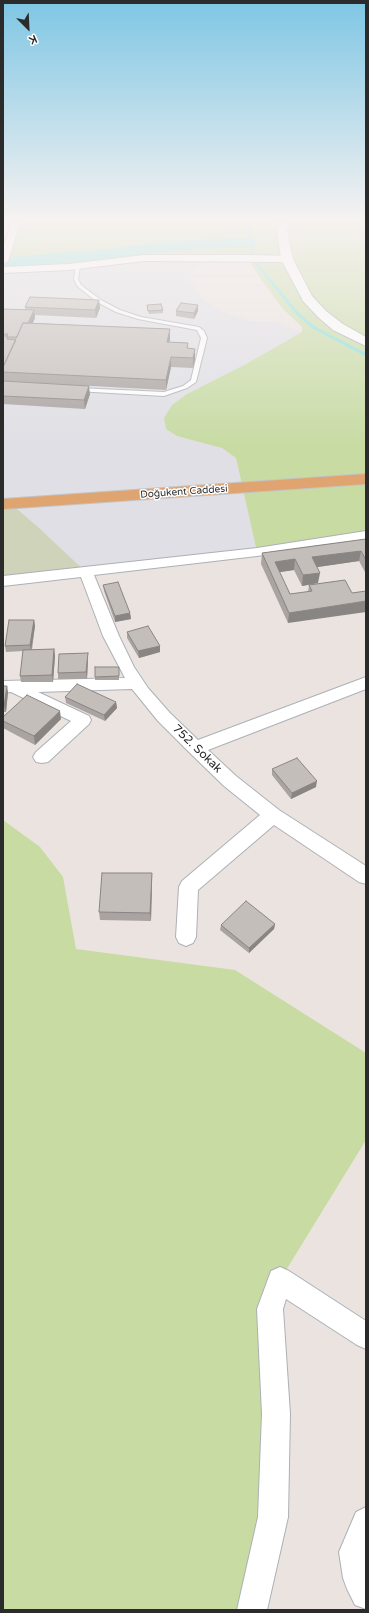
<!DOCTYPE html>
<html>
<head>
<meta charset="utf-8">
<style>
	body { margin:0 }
	#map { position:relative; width:369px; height:1613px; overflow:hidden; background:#ebe3df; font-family:"Varela Round",sans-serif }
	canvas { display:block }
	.frame { position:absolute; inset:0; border:4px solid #2b2b2b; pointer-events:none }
	.north { position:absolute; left:8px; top:8px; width:40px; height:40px; -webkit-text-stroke:3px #fff; paint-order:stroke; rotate:156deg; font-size:11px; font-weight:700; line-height:16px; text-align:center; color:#2b2b2b }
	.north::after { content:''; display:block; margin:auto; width:14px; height:18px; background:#2b2b2b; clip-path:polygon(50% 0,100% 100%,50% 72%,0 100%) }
</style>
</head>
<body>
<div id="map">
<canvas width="369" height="1613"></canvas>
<div class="frame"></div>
<div class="north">K</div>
</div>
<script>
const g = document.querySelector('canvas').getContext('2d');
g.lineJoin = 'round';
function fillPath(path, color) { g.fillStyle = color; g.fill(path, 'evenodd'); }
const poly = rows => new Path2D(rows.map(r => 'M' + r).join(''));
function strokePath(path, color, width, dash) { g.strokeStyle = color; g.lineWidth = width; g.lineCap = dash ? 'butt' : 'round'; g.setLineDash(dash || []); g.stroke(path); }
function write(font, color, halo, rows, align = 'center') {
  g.font = font + ' "Varela Round",sans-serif'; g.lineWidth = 3; g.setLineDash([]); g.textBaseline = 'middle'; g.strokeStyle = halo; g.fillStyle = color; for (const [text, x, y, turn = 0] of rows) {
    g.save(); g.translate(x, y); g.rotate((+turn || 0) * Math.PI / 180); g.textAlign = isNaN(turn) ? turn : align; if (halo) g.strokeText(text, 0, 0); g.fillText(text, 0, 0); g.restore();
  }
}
const industrial = poly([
	[223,258,199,266,191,273,191,282,201,297,221,311,250,321,274,322,302,332,246,364,187,394,177,436,222,448,236,458,257,552,86,572,38,527,3,497,3,270,96,263]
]);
const green = poly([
	[21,221,366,221,366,535,257,552,236,458,222,448,177,436,166,429,164,418,172,405,187,394,246,364,302,332,302,327,283,309,262,281,247,258,185,257,3,270,3,261,15,225],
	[3,820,40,847,63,877,76,949,235,970,366,1053,366,1140,280,1280,276,1414,252,1610,3,1610]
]);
const cemetery = poly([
	[3,497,38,527,86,572,3,581]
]);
const stream = poly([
	[249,221,249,237,255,262,297,313,313,327,366,355]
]);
const river = poly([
	[250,238,255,240,258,243,255,246,171,251,107,259,10,267,4,265,3,263,4,259,10,257,107,249,171,241,250,238]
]);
const service = poly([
	[78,265,80,266,78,279,81,285,101,300,120,310,141,317,199,327,204,331,207,338,196,382,187,388,164,396,76,391,76,389,78,388,164,392,183,386,191,380,201,338,197,330,138,319,116,312,97,302,77,286,74,279,76,266,78,265]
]);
const minor = poly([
	[15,221,25,221,19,226,8,261,3,264,3,247,11,225,15,221],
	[144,255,251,255,287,256,292,259,287,262,144,261,69,270,3,273,3,267,69,264,144,255],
	[366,531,366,539,257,556,94,575,119,636,134,667,148,688,170,713,198,740,366,677,366,689,208,750,236,776,279,810,366,866,366,884,359,882,274,825,198,890,196,937,193,943,186,946,179,943,176,937,179,887,182,881,260,815,224,786,189,752,158,721,132,689,38,692,89,716,91,720,89,724,48,762,42,763,36,762,33,757,36,752,71,721,11,692,3,693,3,681,125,678,103,636,81,577,3,586,3,576,257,548,366,531],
	[280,1267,289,1271,366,1321,366,1349,357,1345,286,1299,283,1309,290,1414,288,1517,267,1610,237,1610,258,1517,262,1414,257,1309,271,1271,280,1267],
	[366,1507,366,1609,355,1605,347,1589,343,1578,339,1552,356,1512,366,1507]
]);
const tertiary = poly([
	[279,221,289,221,287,230,293,259,312,296,326,311,343,324,366,337,366,346,333,330,318,317,303,301,281,259,277,230,279,221]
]);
const primary = poly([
	[366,474,366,484,3,509,3,499,366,474]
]);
const wall = poly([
	[99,300,100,308,96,318,35,315,35,318,33,323,170,329,170,339,169,342,188,349,195,359,193,368,171,367,166,390,73,385,90,394,85,409,3,404,3,309,25,310,25,307],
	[147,305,163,310,163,313,149,314,147,308],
	[198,305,198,311,194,319,176,316,176,311],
	[366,539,366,574,359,561,317,567,318,583,302,586,294,570,279,572,290,594,308,592,309,585,345,580,288,623,261,564,262,553],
	[103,585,130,613,131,619,115,622,104,591],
	[34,620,35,626,32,650,54,649,55,656,53,682,21,682,20,676,23,651,6,652,5,646],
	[127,632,160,646,160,652,139,658,127,638],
	[88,659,87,679,58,679,58,673],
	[119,670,119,680,95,680,95,677],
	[3,686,8,692,6,712,3,712],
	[65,697,116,702,117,708,105,721,66,703],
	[3,717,61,719,35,745,3,728],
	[272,769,316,787,291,799,272,775],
	[152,873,152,881,151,921,100,920,99,912],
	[275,924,274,929,249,953,220,930,221,925]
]);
const shadedWall = poly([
	[99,300,100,308,96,318,95,310],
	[198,305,198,311,194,319,194,313],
	[34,310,35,318,28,333,27,325],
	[170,329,170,339,167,352,167,342],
	[195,349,195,359,193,368,193,358],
	[171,357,171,367,166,390,166,380],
	[89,386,90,394,85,409,84,400],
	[361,551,359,561,311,568,312,557],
	[295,559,294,570,274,573,275,562],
	[320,573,318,583,302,586,303,575],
	[366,601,366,612,288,623,289,613],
	[130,613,131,619,115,622,115,616],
	[34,620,35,626,31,651,30,645],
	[160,646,160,652,139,658,138,651],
	[54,649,55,656,53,682,52,675],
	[88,653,88,659,87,679,86,672],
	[7,686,8,692,6,712,4,706],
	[116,702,117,708,105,721,104,715],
	[60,711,61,719,35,745,34,736],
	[317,781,316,787,291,799,292,793],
	[152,873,152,881,151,921,150,913],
	[275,924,274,929,249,953,249,948]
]);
const building = poly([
	[30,297,99,300,95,310,25,307,30,297],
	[181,303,198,305,194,313,176,311,181,303],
	[161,304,163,310,148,311,147,305,161,304],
	[3,309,34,310,28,323,23,323,17,337,7,337,8,334,3,334,3,309],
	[23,323,170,329,167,342,188,343,187,348,195,349,193,358,171,357,166,380,3,372,3,367,23,323],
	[3,336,7,336,7,339,16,340,3,367,3,336],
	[3,381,89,386,84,400,3,396,3,381],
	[366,539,366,560,361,551,312,557,320,573,303,575,295,559,275,562,290,594,312,591,309,585,345,580,352,593,366,591,366,601,289,613,262,553,366,539],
	[118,582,130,613,115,616,103,585,118,582],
	[9,620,34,620,30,645,5,646,9,620],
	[148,626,160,646,138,651,127,632,148,626],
	[54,649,52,675,20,676,23,650,54,649],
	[88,653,86,672,58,673,59,654,88,653],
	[95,667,119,667,119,676,95,677,95,667],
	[77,684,116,702,104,715,65,697,77,684],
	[3,686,7,686,4,706,3,706,3,686],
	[27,695,60,711,34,736,3,721,3,717,27,695],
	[297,758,317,781,292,793,272,769,297,758],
	[102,873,152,873,150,913,99,912,102,873],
	[246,901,275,924,249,948,221,925,246,901]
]);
const farStreetnames = [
	["Doğukent Caddesi",184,492,-4]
];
const streetNames = [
	["752. Sokak",197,749,44]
];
fillPath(industrial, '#dfdfe5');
fillPath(green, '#c7dba3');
fillPath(cemetery, '#ced3b9');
strokePath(stream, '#7fe0dd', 3);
fillPath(river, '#7fe0dd');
strokePath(service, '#acb1b6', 2);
strokePath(minor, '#acb1b6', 2);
strokePath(tertiary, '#acb1b6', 2);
strokePath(primary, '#c4c4c4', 2);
fillPath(service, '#fff');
fillPath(minor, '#fff');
fillPath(tertiary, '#fff');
fillPath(primary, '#e0a470');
fillPath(wall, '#a9a3a1');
fillPath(shadedWall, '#898583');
fillPath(building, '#c4bebb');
strokePath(building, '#898583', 1);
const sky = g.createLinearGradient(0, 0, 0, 447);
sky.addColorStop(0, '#7ec6e4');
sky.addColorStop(0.49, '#f6f2f1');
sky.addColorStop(1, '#f6f2f100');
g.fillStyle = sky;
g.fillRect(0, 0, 369, 447);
write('10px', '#2b2b2b', '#fff', farStreetnames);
write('12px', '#2b2b2b', '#fff', streetNames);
</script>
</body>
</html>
